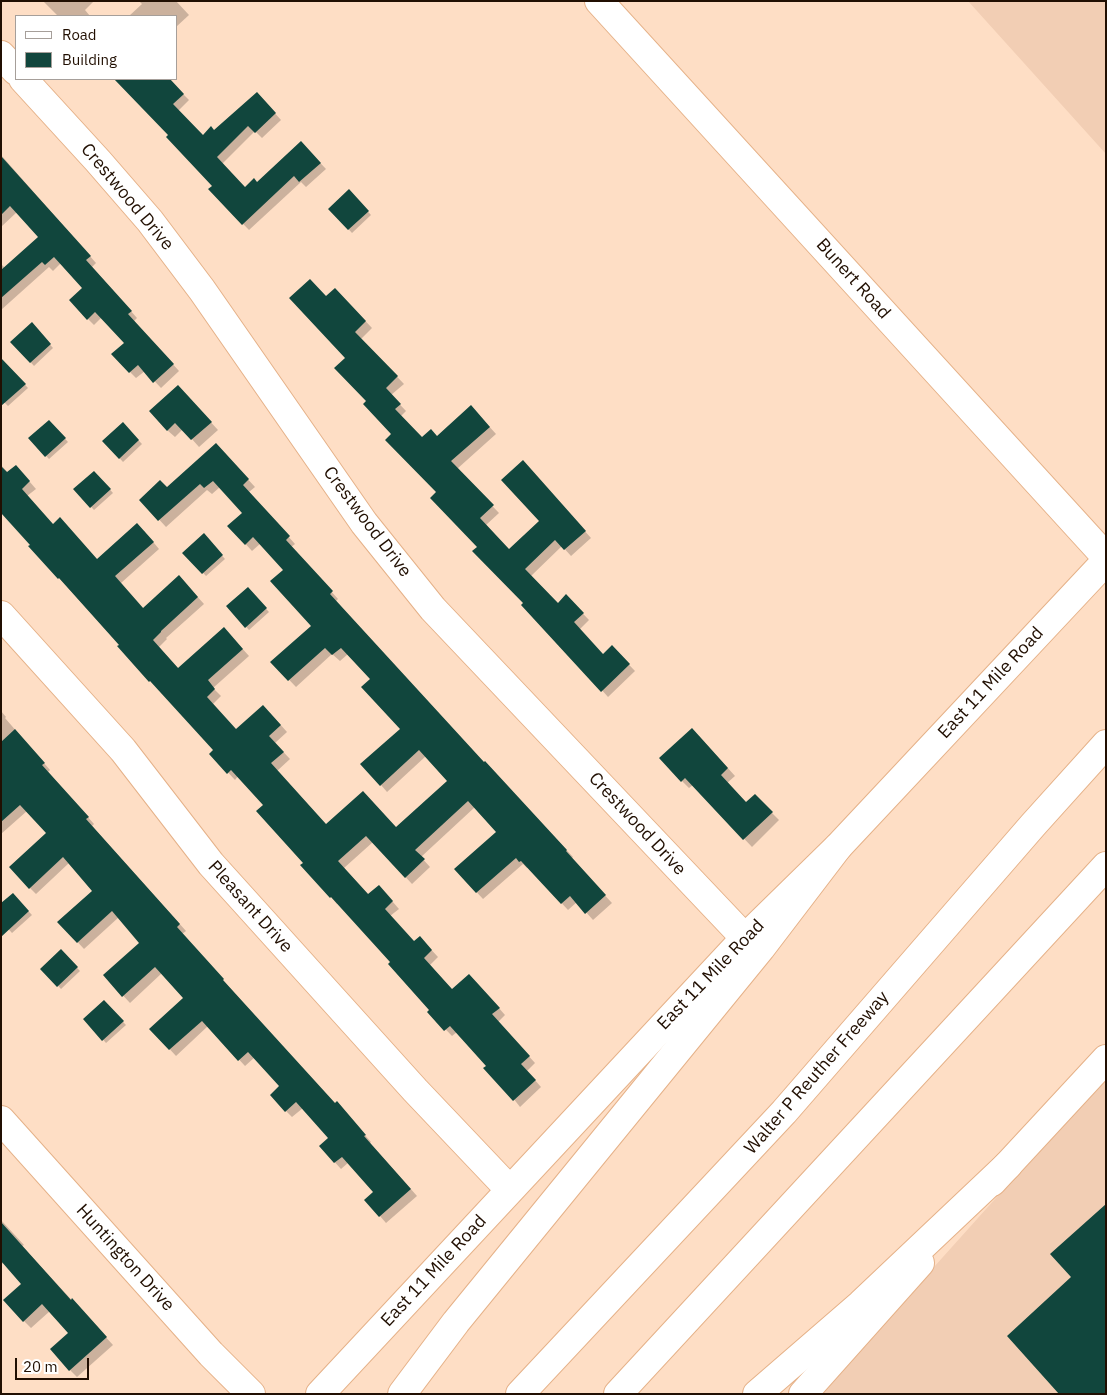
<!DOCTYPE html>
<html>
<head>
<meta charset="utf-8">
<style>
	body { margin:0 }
	#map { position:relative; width:1107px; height:1395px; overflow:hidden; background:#fedec5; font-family:"IBM Plex Sans",sans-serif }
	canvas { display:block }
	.frame { position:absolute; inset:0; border:2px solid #210f02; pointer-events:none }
	.legend { position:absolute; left:15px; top:15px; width:162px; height:65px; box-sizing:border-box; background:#fff; border:1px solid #a69f9a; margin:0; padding:6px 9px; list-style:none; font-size:15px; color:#210f02 }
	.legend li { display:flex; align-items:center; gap:10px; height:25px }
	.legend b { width:25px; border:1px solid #a69f9a }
	.scale { position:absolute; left:15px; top:1358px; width:74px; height:22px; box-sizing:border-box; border:2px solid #210f02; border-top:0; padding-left:6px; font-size:15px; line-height:18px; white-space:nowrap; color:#210f02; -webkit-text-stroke:4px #fff; paint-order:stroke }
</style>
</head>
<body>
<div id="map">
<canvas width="1107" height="1395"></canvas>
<div class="frame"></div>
<ul class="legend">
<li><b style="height:6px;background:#fff"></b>Road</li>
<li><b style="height:14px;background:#11463d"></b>Building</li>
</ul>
<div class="scale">20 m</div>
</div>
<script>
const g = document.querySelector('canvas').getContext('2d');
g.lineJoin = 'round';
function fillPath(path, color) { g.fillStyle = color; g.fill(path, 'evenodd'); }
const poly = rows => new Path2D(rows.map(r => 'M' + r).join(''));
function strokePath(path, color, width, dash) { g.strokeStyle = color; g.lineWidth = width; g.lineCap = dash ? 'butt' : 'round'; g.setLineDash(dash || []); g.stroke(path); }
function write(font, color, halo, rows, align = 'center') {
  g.font = font + ' "IBM Plex Sans",sans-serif'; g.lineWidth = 5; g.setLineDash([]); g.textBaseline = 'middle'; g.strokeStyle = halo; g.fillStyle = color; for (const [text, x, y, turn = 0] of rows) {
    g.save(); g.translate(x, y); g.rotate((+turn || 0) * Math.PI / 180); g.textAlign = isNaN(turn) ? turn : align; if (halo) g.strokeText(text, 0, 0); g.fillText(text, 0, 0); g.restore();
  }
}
const built = poly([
	[968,1,1106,1,1106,154],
	[1106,1080,1106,1394,820,1394,1004,1189]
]);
const shadow = poly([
	[43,1,94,1,85,10,90,16,58,16],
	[139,1,176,1,189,15,176,27,176,16,129,16,142,4],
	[116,79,152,79,158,85,164,79,168,79,189,100,178,111,203,136,214,131,263,100,281,120,262,138,255,131,222,164,245,189,257,183,307,149,326,169,306,187,301,182,249,230,210,190,214,186,170,135],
	[1,155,96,263,92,267,137,318,134,321,179,371,161,388,145,371,136,378,130,372,125,343,102,317,94,325,88,319,84,288,61,263,53,271,49,267,1,310,1,264,5,268,39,237,17,212,1,227],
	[349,191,371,215,352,233,330,209],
	[335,289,372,328,361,339,404,384,391,395,406,411,401,416,422,439,438,437,477,413,496,434,457,469,499,513,486,525,509,550,540,521,529,469,591,538,571,556,562,546,531,576,558,604,566,596,589,620,579,630,603,655,612,647,635,671,608,697,525,603,367,401,347,358,327,297],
	[32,324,53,348,34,366,12,342],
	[8,366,28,388,8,406,1,399],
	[185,394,218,430,199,447,183,429,175,437,167,430],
	[49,421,68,442,49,459,30,439],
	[123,424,142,444,123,462,104,441],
	[222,451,255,487,249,492,295,544,291,547,338,599,335,602,484,764,491,769,573,857,571,859,612,903,593,920,577,902,568,910,528,867,527,868,523,864,483,899,455,869,498,832,475,807,421,857,430,867,412,884,373,842,344,868,369,895,385,893,399,909,390,916,414,943,426,944,438,957,430,965,452,990,476,982,505,1015,498,1022,535,1063,527,1071,541,1087,520,1107,488,1066,457,1032,452,1036,429,1012,431,1010,392,962,338,903,337,904,331,897,265,805,238,776,235,780,211,754,215,750,59,578,1,511,1,465,8,473,22,473,36,489,27,496,53,525,98,560,144,531,159,549,121,583,144,609,185,583,204,604,166,638,167,639,159,647,179,669,230,635,249,656,213,688,221,696,213,704,237,731,270,713,287,732,275,743,290,759,277,771,326,826,396,829,449,781,426,756,387,792,381,785,401,729,371,680,348,654,340,661,332,654,296,687,272,662,312,626,285,570,261,543,252,551,229,526,244,513,220,487,212,494,207,490,166,527,141,500,167,489],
	[94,472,113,493,94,510,75,490],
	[204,535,225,559,206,576,184,553],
	[248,589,269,612,249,630,228,607],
	[1,711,6,717,5,718,50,770,48,772,94,824,92,826,186,931,182,934,287,1052,335,1104,343,1110,371,1142,370,1143,417,1196,386,1223,366,1200,375,1192,349,1162,341,1169,320,1146,330,1138,303,1108,292,1117,286,1111,281,1086,255,1057,245,1066,208,1026,176,1056,151,1029,185,999,162,973,130,1003,104,975,141,943,119,917,84,949,59,922,94,891,69,863,36,894,30,888,48,834,27,811,1,834],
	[699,736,735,776,727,783,747,804,755,796,779,820,752,847,693,785,689,788,682,781],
	[13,895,32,915,12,933,1,921],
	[61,951,80,971,61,989,42,969],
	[104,1002,126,1025,106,1043,85,1019],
	[1,1220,24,1245,22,1246,113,1345,77,1377,70,1370,70,1333,50,1311,31,1328,24,1321,23,1284,4,1262,1,1265]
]);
const building = poly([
	[114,79,170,79,184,94,173,104,203,135,211,126,214,130,257,92,276,113,255,133,248,126,217,157,245,187,254,178,257,182,301,141,321,163,299,182,294,176,242,225,208,189,212,186,166,137,168,135],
	[1,156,91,256,86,260,132,311,128,314,174,364,153,383,138,365,129,373,111,354,124,343,95,312,87,320,69,300,82,288,54,257,45,265,42,262,1,298,1,270,38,237,10,206,1,215],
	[349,189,369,211,348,230,328,209],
	[310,279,326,296,335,288,366,321,355,332,398,376,386,388,401,404,395,409,422,437,431,429,437,436,471,405,490,427,451,461,494,505,480,518,509,549,539,521,501,480,523,460,586,531,564,550,555,540,525,569,558,603,566,594,584,613,574,622,603,654,612,645,630,664,601,692,521,605,523,603,472,551,477,547,430,498,436,492,385,440,391,434,363,404,366,401,334,368,345,358,289,298],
	[32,322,51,344,30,363,10,342],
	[1,358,26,384,1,406],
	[178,385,212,422,191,440,175,423,167,431,149,411],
	[49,420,66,438,45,457,28,438],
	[123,422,139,440,119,459,102,441],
	[216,443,249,479,243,485,290,536,286,540,333,591,330,594,484,762,485,761,567,850,566,851,606,895,585,914,570,896,561,904,521,861,519,862,516,858,476,893,454,869,496,832,468,801,415,850,425,859,405,878,366,836,338,861,368,894,379,885,393,901,385,909,414,941,420,936,432,950,424,958,452,989,469,974,500,1008,492,1014,530,1056,521,1064,536,1080,513,1101,483,1068,486,1066,450,1026,444,1031,427,1012,429,1010,388,964,390,962,331,897,330,898,300,865,303,863,256,811,263,805,231,770,227,774,209,754,213,750,150,681,149,682,117,646,119,645,59,578,58,579,28,546,30,545,1,513,1,466,7,472,16,465,30,481,22,489,53,524,60,517,97,559,137,523,154,542,115,576,143,608,179,575,198,597,161,631,161,632,153,640,178,668,224,627,243,649,208,680,215,689,207,697,236,729,263,705,281,725,269,736,284,752,271,763,326,824,363,791,396,827,447,781,419,750,380,786,360,764,400,729,361,687,370,679,341,648,332,655,325,648,288,681,270,662,311,626,270,581,283,570,253,537,245,545,227,526,242,513,213,481,204,488,200,484,158,521,139,500,160,480,167,487],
	[94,471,111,489,90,508,73,489],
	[204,533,223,555,202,574,182,553],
	[248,587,267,608,245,628,226,606],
	[692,728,728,768,721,775,746,802,755,794,773,812,743,840,685,778,681,782,659,758],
	[15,729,45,763,42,765,89,817,86,819,180,924,177,927,224,979,223,980,335,1103,337,1101,366,1135,364,1136,411,1189,379,1217,364,1200,373,1192,342,1157,334,1163,319,1146,328,1138,296,1102,285,1112,270,1095,279,1086,248,1052,238,1061,202,1021,169,1050,149,1029,183,998,155,967,122,997,103,975,139,943,112,911,77,943,57,922,92,891,63,857,29,889,9,867,46,833,20,805,1,822,1,742],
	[13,893,29,911,1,937,1,903],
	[61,949,78,967,57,987,40,969],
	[104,1000,124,1021,102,1041,83,1019],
	[1106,1204,1106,1394,1059,1394,1007,1336,1071,1277,1050,1254],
	[1,1222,71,1300,72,1298,107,1337,69,1371,50,1349,68,1333,42,1304,23,1322,3,1300,21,1284,1,1261]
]);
const street = poly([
	[599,1,1106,557],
	[1,55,16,71],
	[23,79,98,161,150,221,202,290,364,523,433,609,745,938],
	[1,615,123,750,211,864,415,1090,509,1189],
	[1,1120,211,1354,251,1394]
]);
const secondary = poly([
	[992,1182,1106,1059],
	[320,1394,745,938,838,847,1106,561],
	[803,1394,920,1263]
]);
const highway = poly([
	[402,1394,456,1322,761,948,838,847],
	[520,1394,784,1112,1033,825,1106,744],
	[618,1394,1106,866],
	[757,1394,861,1304,1008,1165]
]);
const streetNames = [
	["Crestwood Drive",127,197,50],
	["Bunert Road",853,279,48],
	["Crestwood Drive",367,522,53],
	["East 11 Mile Road",991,683,-47],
	["Crestwood Drive",637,824,47],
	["Pleasant Drive",250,907,48],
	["East 11 Mile Road",711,975,-46],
	["Walter P Reuther Freeway",817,1073,-49],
	["Huntington Drive",125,1258,48],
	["East 11 Mile Road",434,1271,-47]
];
fillPath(built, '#f2ceb4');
fillPath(shadow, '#0003');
fillPath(building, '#11463d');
strokePath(street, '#e5b188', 30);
strokePath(secondary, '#e5b188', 30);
strokePath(highway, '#e5b188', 30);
strokePath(street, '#fff', 28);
strokePath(secondary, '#fff', 28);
strokePath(highway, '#fff', 28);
write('18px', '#210f02', '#fff', streetNames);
</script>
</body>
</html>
